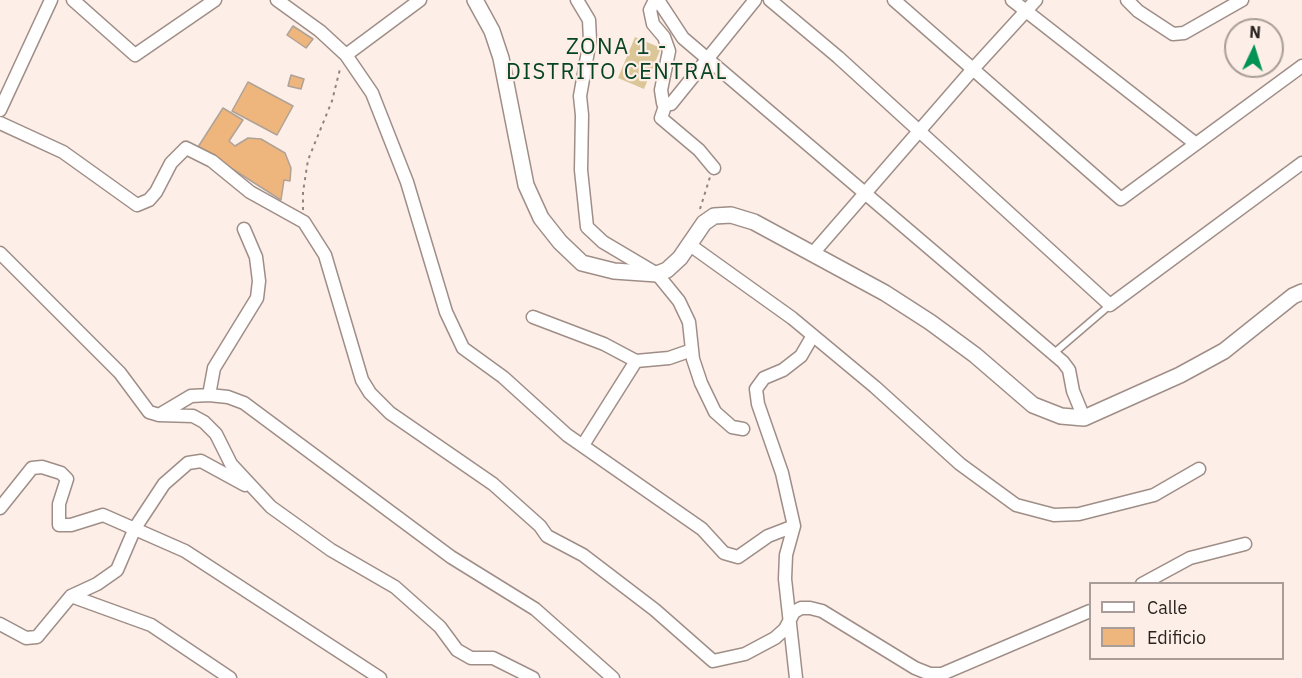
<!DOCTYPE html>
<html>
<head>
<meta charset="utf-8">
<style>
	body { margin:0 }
	#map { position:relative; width:1302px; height:678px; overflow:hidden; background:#fdeee8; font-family:"IBM Plex Sans",sans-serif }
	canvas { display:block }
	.legend { position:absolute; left:1089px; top:582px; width:195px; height:78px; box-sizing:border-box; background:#fdeee8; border:2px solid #a89d98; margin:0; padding:8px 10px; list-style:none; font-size:18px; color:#292320 }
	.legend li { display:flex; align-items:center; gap:12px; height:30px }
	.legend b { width:30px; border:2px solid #a89d98 }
	.north { position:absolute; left:1224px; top:18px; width:60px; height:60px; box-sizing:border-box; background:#fdeee8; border:2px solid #a89d98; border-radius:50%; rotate:4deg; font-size:16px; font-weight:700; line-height:24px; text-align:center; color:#292320 }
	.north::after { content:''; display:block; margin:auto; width:21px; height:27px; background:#019353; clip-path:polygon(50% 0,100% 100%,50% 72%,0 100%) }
</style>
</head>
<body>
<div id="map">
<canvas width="1302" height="678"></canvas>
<ul class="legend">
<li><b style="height:8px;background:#fff"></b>Calle</li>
<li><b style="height:16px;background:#eeb57c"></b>Edificio</li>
</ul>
<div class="north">N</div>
</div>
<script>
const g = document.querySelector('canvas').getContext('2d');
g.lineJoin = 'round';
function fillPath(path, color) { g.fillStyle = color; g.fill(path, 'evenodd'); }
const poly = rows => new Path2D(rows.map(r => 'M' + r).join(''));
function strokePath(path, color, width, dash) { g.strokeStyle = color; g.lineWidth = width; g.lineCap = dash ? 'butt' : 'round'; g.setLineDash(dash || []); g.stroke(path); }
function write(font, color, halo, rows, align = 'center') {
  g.font = font + ' "IBM Plex Sans",sans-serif'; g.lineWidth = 4.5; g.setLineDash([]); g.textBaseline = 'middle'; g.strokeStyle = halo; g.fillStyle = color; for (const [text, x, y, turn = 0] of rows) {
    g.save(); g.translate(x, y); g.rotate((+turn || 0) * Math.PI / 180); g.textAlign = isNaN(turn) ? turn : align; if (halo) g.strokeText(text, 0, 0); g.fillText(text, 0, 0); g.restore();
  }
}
const green = poly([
	[635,37,661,48,644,89,618,78]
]);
const building = poly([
	[293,26,313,39,306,48,287,35,293,26],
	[291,75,304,79,301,89,288,86,291,75],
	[248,82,293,106,277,135,232,111,248,82],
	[223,108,243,120,229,141,235,146,248,138,261,139,285,153,291,168,290,181,284,180,281,200,198,147,223,108]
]);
const path = poly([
	[700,209,710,177],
	[303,210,303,192,308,160,332,101,340,69]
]);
const service = poly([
	[1054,353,1110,305]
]);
const minor = poly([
	[73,0,135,55,215,0],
	[277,0,320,31,346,55,372,93,407,182,446,312,463,348,503,377,567,435,702,529,724,553,738,557,768,536,794,526],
	[577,0,589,20,590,40,580,96,582,115,581,170,587,227,603,242,657,274,679,301,689,322,693,359,701,383,715,412,732,427,743,429],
	[655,0,650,10,653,24,664,37,669,51,661,90,663,103,671,104,755,0],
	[658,0,683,38,1063,362,1069,370,1073,391,1084,418],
	[770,0,838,57,1110,305,1302,163],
	[894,0,1121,199,1302,66],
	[1012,0,1196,144],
	[1127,0,1138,11,1173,34,1184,33,1242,0],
	[346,55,420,0],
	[666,103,661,118,699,150,714,168],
	[0,110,51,0],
	[0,123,63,152,137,205,149,200,156,192,171,163,186,148,212,161,250,192,304,222,325,255,362,380,370,393,390,413,493,484,540,526,547,536,583,555,655,610,713,661,745,654,775,638,785,629,794,612,801,608,810,608,822,611,915,668,930,674,942,674,1090,611],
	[690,245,792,318,875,387,960,464,1016,505,1054,515,1079,514,1154,495,1199,469],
	[814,252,973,69,1036,0],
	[0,253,120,373,149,412,159,415,191,396,209,395,214,368,257,298,259,281,256,257,244,229],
	[533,317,604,344,636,361,669,358,692,350],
	[209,395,228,397,244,403,451,557,535,609,613,678],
	[159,415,193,416,204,422,216,434,231,464,271,507,331,550,395,587,440,627,457,650,471,658,493,658,533,678],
	[583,445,636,361],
	[0,508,32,468,42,467,61,473,67,479,59,504,59,525,71,525,103,515,185,551,380,678],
	[1142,584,1190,558,1245,544],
	[0,624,26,638,37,637,71,596],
	[230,678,151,625,71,596,97,584,117,570,135,528,164,484,188,463,201,461,245,485],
	[796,678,785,579,786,555,794,526,782,473,758,404,756,389,764,378,783,370,801,356,812,337]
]);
const tertiary = poly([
	[475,0,492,31,501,58,526,185,541,218,560,242,582,263,614,271,657,274,667,270,680,258,704,223,714,216,731,215,754,222,885,293,930,322,975,355,1033,405,1061,416,1084,418,1180,375,1224,351,1293,296,1302,292]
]);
const neighbourhoodNames = [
	["ZONA 1 -",617,48],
	["DISTRITO CENTRAL",617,73]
];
fillPath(green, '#dac696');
fillPath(building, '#eeb57c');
strokePath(building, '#afa296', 1.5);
strokePath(service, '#9f8e87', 9);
strokePath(minor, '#9f8e87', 15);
strokePath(tertiary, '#9f8e87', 18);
strokePath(path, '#8e8480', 2, [3, 4.5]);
strokePath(service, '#fff', 6);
strokePath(minor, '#fff', 12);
strokePath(tertiary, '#fff', 15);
g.letterSpacing = '1.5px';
write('22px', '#054324', '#fdeee8', neighbourhoodNames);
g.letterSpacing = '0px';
</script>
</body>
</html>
